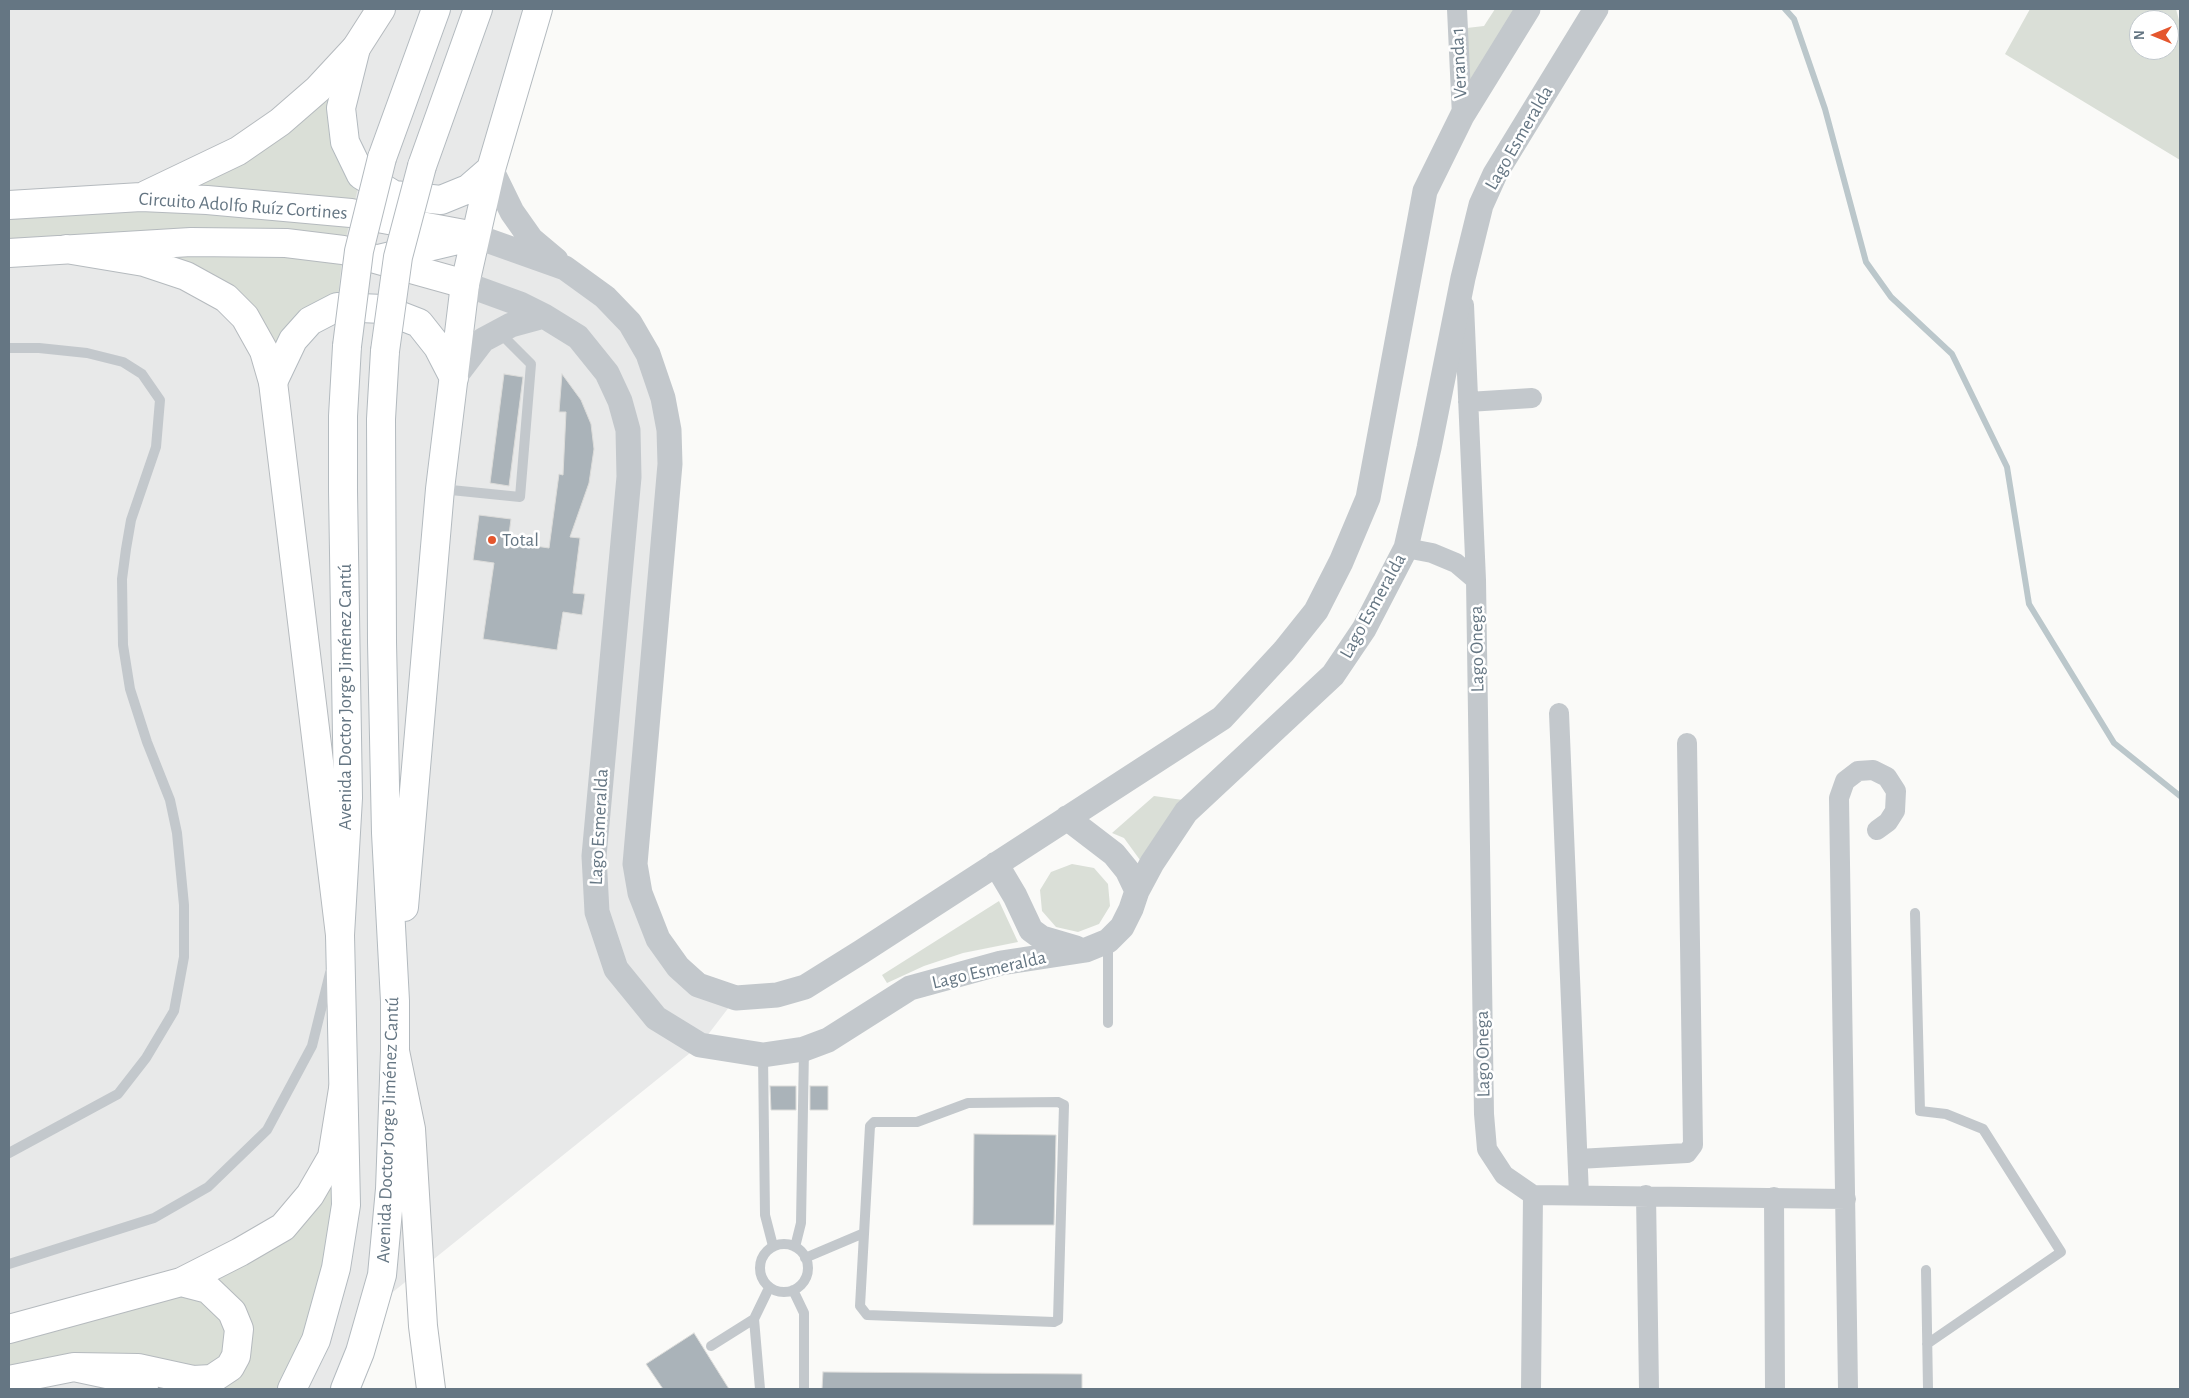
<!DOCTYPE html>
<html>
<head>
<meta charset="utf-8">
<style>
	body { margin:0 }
	#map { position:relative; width:2189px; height:1398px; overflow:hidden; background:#fafaf8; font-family:"Alegreya Sans",sans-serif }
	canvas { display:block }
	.frame { position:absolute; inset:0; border:10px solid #657683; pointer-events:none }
	.north { position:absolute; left:2129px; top:10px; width:50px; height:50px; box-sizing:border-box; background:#fff; border:1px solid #c1c8cd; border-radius:50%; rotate:270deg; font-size:14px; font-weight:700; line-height:20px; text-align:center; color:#657683 }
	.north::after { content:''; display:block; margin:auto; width:18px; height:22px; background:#e4572e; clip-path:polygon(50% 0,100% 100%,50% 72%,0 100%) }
</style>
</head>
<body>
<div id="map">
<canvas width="2189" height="1398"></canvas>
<div class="frame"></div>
<div class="north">N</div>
</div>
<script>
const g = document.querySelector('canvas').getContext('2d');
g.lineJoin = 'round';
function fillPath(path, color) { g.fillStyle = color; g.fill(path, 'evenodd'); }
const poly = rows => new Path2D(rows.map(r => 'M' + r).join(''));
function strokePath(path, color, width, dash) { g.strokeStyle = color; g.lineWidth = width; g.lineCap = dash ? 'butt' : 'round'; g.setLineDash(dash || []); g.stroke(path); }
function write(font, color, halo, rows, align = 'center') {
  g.font = font + ' "Alegreya Sans",sans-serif'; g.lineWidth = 5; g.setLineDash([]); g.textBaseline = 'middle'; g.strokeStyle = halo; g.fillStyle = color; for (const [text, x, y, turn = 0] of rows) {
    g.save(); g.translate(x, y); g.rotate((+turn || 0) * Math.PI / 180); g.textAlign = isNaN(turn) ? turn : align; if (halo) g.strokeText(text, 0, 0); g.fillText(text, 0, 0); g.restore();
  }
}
const built = poly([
	[9,9,538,9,475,236,605,297,663,398,638,830,658,939,736,998,700,1045,373,1308,345,1389,9,1389]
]);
const green = poly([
	[1495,9,1528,9,1462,116,1458,29,1484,26],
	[2030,9,2176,9,2180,24,2180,160,2005,54],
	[2139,20,2169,20,2169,50,2139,50],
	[356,48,341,108,361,175,343,250,337,307,293,340,264,351,186,276,9,253,9,206,189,175],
	[1154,796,1183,800,1140,860,1124,838,1112,833],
	[1072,864,1094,868,1108,884,1110,906,1099,924,1078,932,1056,927,1042,911,1040,890,1051,872],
	[999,901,1018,942,963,953,924,966,887,983,882,975],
	[332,1157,346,1205,292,1389,144,1389,135,1379,9,1380,9,1329,240,1252]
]);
const stream = poly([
	[1785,9,1794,19,1825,109,1866,262,1891,297,1952,354,2007,467,2029,604,2114,743,2180,796]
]);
const building = poly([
	[504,374,523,377,509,486,490,483,504,374],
	[562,374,581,400,591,424,594,449,589,483,570,537,580,538,573,593,585,594,582,615,563,612,557,650,483,639,494,563,473,560,479,515,511,519,508,542,549,548,559,474,563,475,566,412,559,412,562,374],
	[770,1086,796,1086,796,1110,771,1110,770,1086],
	[810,1086,828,1086,828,1110,810,1110,810,1086],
	[974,1134,1056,1135,1054,1225,973,1225,974,1134],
	[694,1333,729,1389,663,1389,646,1364,694,1333],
	[823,1372,1082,1374,1082,1389,822,1389,823,1372]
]);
const service = poly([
	[9,348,39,348,87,353,123,362,142,374,160,400,156,447,131,520,126,549,122,579,123,645,130,689,147,742,170,800,177,833,184,905,184,957,174,1011,146,1058,118,1094,9,1153],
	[441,489,520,497,531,364,499,332],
	[1915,913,1920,1111,1946,1114,1983,1129,2061,1252,1927,1344],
	[1108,942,1108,1023],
	[763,1055,765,1215,773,1246],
	[1058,1102,1064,1105,1058,1320,1054,1322,867,1315,860,1306,870,1126,874,1122,917,1122,968,1103,1058,1102],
	'760 1268a24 24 0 1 1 48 0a24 24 0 1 1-48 0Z',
	[795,1247,801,1223,804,1049],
	[805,1258,864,1233],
	[9,1264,154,1218,208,1187,267,1130,312,1046,330,973],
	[1926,1270,1928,1389],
	[793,1290,804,1313,804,1389],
	[754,1319,760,1389],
	[711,1346,754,1319,769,1288]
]);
const minor = poly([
	[1457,9,1462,116],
	[1464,305,1476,580,1484,1114,1487,1149,1504,1175,1533,1195,1846,1199],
	[1468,402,1532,398],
	[1406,548,1432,553,1456,563,1476,580],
	[1559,713,1579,1195],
	[1578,1159,1687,1153,1693,1145,1687,743],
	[1646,1195,1649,1389],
	[1774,1197,1775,1389],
	[1531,1389,1533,1195],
	[1848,1389,1839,798,1845,781,1858,771,1873,770,1887,777,1896,791,1895,811,1888,822,1877,830]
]);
const tertiary = poly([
	[491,169,512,212,531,239,556,260],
	[475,236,565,268,605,297,630,323,648,354,663,398,669,430,670,464,638,830,635,864,640,893,658,939,678,967,698,985,736,998,777,995,805,987,861,952,1222,718,1284,651,1316,611,1341,562,1368,498,1425,191,1462,116,1528,9],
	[465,284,520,304,544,316,578,337,607,373,620,401,628,430,629,477,594,856,597,912,616,969,656,1018,700,1045,763,1055,804,1049,828,1040,910,988,1001,963,1086,950,1108,941,1122,927,1131,909,1137,891,1152,863,1186,812,1333,675,1364,629,1406,548,1429,448,1463,278,1481,205,1495,174,1596,9],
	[454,378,483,340,511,325,544,316],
	[1067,818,1114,854,1127,870,1137,891],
	[996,864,1015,896,1031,930,1042,938,1076,948]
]);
const secondary = poly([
	[356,48,341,108,345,142,361,175,394,195,441,200,468,189,491,169],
	[382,158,436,9],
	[422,166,478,9],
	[378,259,475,236],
	[273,382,293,340,310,321,337,307,383,309,419,323,438,347,454,378],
	[404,907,440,489,465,284,491,169,538,9],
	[292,1389,316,1340,336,1268,346,1205,340,935,348,798,343,491,343,416,347,346],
	[345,1389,360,1352,382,1275,390,1189,395,1051,395,1001,386,833,382,642,381,419,385,351]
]);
const primary = poly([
	[146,195,238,151,280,122,318,89,356,48,381,9],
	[9,205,141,197,207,200,351,213,475,236],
	[66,249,144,262,186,276,226,298,245,317,264,351,273,382,340,935],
	[9,253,191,242,286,243,343,250,465,284],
	[9,1329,181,1282,240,1252,283,1227,310,1195,332,1157,343,1089],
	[74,1367,138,1368,193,1380,212,1379,230,1367,236,1356,239,1329,232,1312,208,1289,181,1282],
	[9,1380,74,1367,135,1380,144,1389]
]);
const motorway = poly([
	[395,1051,411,1129,423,1326,431,1389]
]);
const secondaryBridge = poly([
	[347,346,359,251,382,158],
	[385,351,398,257,422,166]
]);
const markers = [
	[492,540,5,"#e4572e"]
];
const streetNames = [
	["Veranda 1",1459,63,-93],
	["Lago Esmeralda",1519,138,-60],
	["Circuito Adolfo Ruíz Cortines",243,206,4],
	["Lago Esmeralda",1373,606,-61],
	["Lago Onega",1477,649,-91],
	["Avenida Doctor Jorge Jiménez Cantú",345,697,-90],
	["Lago Esmeralda",599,827,-87],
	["Lago Esmeralda",989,970,-13],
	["Lago Onega",1483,1054,-91],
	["Avenida Doctor Jorge Jiménez Cantú",388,1130,-88]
];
const poiNames = [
	["Total",502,540]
];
fillPath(built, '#e8e9e9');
fillPath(green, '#dadfd7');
strokePath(stream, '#bbc7cb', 6);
fillPath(building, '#aab3b9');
strokePath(building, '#dcdcda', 1);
strokePath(secondary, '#b3babf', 30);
strokePath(primary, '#b5babe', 30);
strokePath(motorway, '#b4b9bd', 30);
strokePath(service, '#c3c8cc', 10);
strokePath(minor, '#c3c8cc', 20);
strokePath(tertiary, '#c3c8cc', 25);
strokePath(secondary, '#fff', 28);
strokePath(primary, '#fff', 28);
strokePath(motorway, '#fff', 28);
strokePath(secondaryBridge, '#b3babf', 30, []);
strokePath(secondaryBridge, '#fff', 28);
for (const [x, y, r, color] of markers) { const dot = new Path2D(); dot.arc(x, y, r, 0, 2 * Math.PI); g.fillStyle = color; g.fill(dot); strokePath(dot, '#fff', 2); }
write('19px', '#657683', '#fff', streetNames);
write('19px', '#657683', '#fff', poiNames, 'left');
</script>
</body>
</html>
